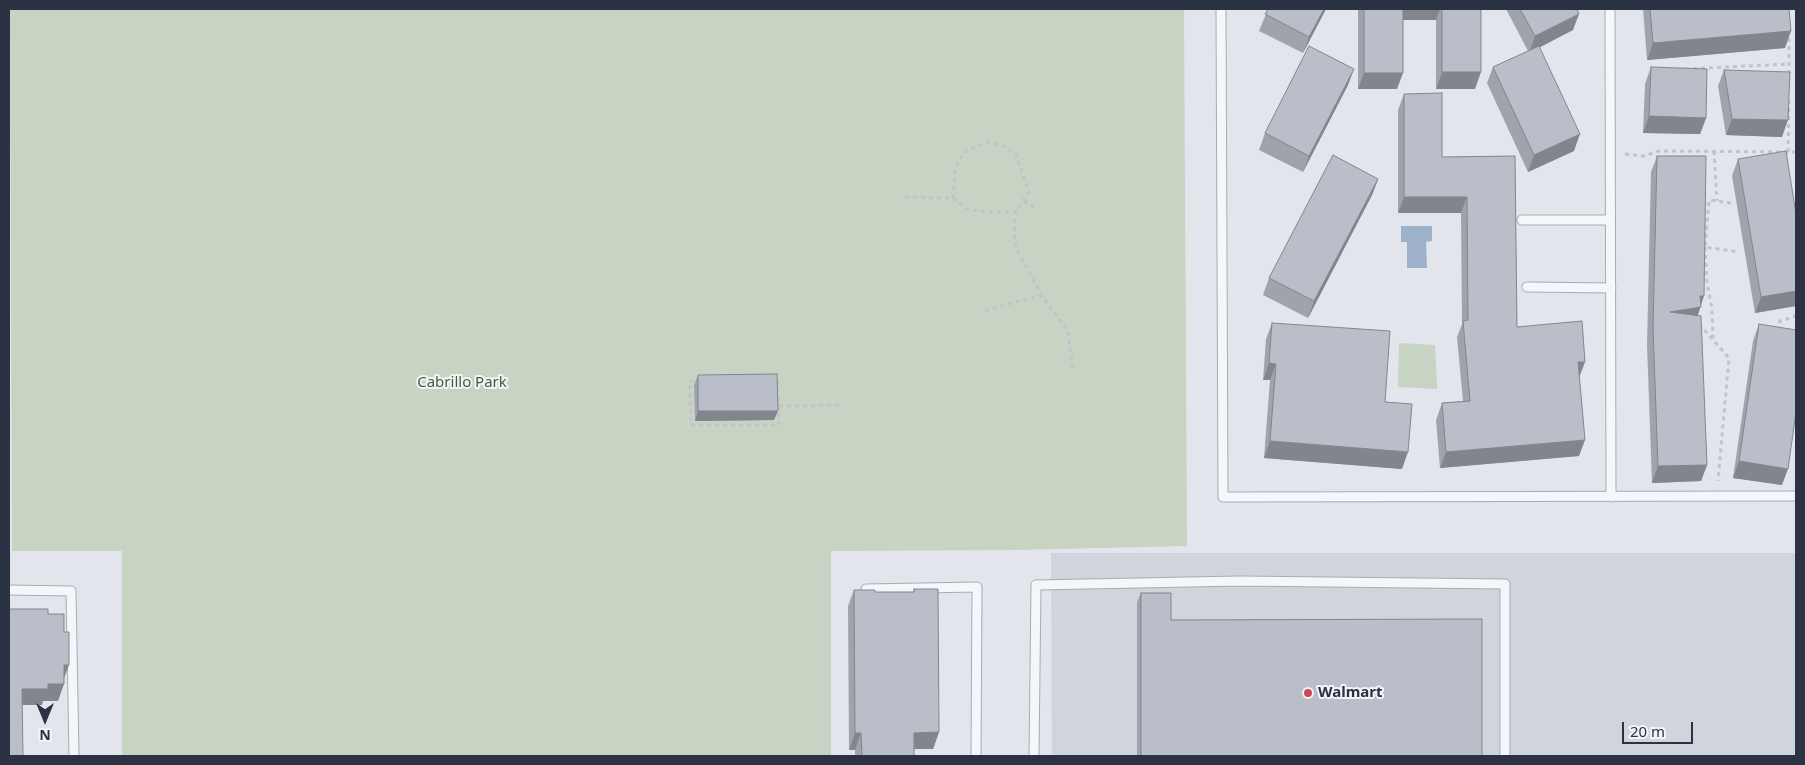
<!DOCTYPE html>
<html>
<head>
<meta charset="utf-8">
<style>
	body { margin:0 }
	#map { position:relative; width:1805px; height:765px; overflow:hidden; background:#e2e5eb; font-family:"Noto Sans",sans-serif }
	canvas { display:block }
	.frame { position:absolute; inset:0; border:10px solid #2a3243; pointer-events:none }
	.north { position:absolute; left:20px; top:695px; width:50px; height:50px; -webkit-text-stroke:4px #f2f4f8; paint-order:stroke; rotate:180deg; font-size:14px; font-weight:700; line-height:20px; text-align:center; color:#2a3243 }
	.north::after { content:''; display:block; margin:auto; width:18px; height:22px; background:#2a3243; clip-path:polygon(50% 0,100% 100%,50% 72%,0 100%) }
	.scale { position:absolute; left:1622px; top:722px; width:71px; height:22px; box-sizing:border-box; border:2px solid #2a3243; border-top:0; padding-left:6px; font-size:15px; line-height:18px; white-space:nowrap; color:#2a3243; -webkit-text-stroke:4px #f2f4f8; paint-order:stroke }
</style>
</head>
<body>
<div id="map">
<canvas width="1805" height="765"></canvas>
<div class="frame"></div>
<div class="north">N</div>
<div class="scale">20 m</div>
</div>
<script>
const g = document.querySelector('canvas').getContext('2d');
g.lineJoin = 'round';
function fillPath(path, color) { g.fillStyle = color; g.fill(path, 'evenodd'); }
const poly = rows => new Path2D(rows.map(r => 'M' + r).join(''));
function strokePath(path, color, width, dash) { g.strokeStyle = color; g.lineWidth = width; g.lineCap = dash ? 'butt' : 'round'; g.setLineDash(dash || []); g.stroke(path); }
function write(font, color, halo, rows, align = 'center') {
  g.font = font + ' "Noto Sans",sans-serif'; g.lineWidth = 4; g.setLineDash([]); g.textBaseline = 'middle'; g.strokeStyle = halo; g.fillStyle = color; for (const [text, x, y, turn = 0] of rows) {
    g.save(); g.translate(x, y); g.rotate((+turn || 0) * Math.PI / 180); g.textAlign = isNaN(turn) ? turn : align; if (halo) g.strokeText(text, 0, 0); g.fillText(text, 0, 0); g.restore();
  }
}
const built = poly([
	[1051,553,1796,553,1796,756,1052,756]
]);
const green = poly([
	[10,9,1184,9,1187,546,1015,550,831,551,831,756,122,756,122,551,12,551],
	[1399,343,1435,345,1437,389,1398,387]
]);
const water = poly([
	[1401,226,1432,226,1432,241,1426,242,1427,268,1407,268,1407,242,1401,242]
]);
const path = poly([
	[1685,69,1789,64],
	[1789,74,1789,32],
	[1714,151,1717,201],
	[1788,152,1789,100],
	[1625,154,1644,156,1659,151,1796,152],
	[905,197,953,198,955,172,959,160,967,150,989,142,1003,146,1016,154,1029,192,1016,212,1014,233,1016,248,1042,296,1068,331,1073,372],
	[953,198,967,209,987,212,1016,212],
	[1024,201,1037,210],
	[1731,203,1709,200,1705,247,1739,252],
	[1705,247,1707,283,1712,309,1713,339],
	[985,311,1007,304,1042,296],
	[1699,324,1729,358,1718,481],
	[1778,331,1780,321,1796,316],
	[690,381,778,381,779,425,691,425,690,381],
	[779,406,839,405]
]);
const service = poly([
	[1221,9,1223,497,1796,496],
	[1610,9,1611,497],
	[1522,220,1610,220],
	[1527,287,1611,288],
	[866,589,977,587,976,756],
	[9,590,71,591,74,756],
	[1034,756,1036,585,1240,581,1505,584,1505,756]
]);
const wall = poly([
	[1268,9,1326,9,1303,53,1259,31],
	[1358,9,1481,9,1475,89,1436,89,1436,20,1403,20,1397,89,1358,89],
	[1506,9,1577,9,1573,30,1539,47,1574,151,1528,172,1487,83,1493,67,1528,51],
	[1643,9,1789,9,1785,48,1647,60],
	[1651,67,1706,118,1700,134,1643,133,1645,84],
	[1724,70,1782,137,1726,135,1718,86],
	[1348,85,1303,172,1259,150,1265,133],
	[1404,94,1442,157,1515,156,1517,327,1579,378,1579,456,1440,468,1436,420,1442,403,1463,401,1457,337,1462,324,1461,213,1398,213,1398,110],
	[1657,156,1701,305,1698,315,1707,465,1701,481,1652,483,1647,345,1651,172],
	[1738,159,1796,214,1796,306,1755,313,1732,176],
	[1378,179,1372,195,1308,318,1263,295,1269,278],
	[1272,323,1385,402,1402,469,1264,458,1270,380,1263,380,1266,339],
	[1759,324,1782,485,1733,478,1753,341],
	[698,375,774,420,695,421,694,385],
	[914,589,939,732,933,749,914,749,914,756,855,756,855,750,849,750,848,606,854,590,875,592,913,592],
	[1141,593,1171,620,1482,756,1137,756,1137,602]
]);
const shadedWall = poly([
	[1324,9,1326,9,1303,53,1309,37],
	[1401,9,1440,9,1436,20,1397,20],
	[1579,14,1573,30,1529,53,1535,36],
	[1791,31,1785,48,1647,60,1653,43],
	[1354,69,1348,85,1303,172,1309,156],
	[1442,72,1481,72,1475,89,1436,89],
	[1364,73,1403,73,1397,89,1358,89],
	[1649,116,1706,118,1700,134,1643,133],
	[1732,119,1788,120,1782,137,1726,135],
	[1580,134,1574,151,1528,172,1534,155],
	[1378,179,1372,195,1308,318,1314,301],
	[1404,197,1467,197,1461,213,1398,213],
	[1796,291,1796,306,1755,313,1761,297],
	[1700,296,1704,296,1695,323,1670,312],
	[1578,362,1585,362,1579,378],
	[1269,363,1276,364,1270,380,1263,380],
	[698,411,778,411,774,420,695,421],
	[1585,440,1579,456,1440,468,1446,452],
	[1270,441,1408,452,1402,469,1264,458],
	[1739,461,1788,469,1782,485,1733,478],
	[1707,465,1701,481,1652,483,1658,466],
	[64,665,69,665,63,681],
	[48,684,64,684,58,701,43,701,42,705,16,705,22,689],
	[939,732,933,749,908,749,914,733],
	[855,733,861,733,855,750,849,750]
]);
const building = poly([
	[1268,9,1324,9,1309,37,1265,14,1268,9],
	[1364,9,1403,9,1403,73,1364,73,1364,9],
	[1442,9,1481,9,1481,72,1442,72,1442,9],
	[1520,9,1577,9,1579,14,1535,36,1520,9],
	[1650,9,1789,9,1791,31,1653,43,1650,9],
	[1309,46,1354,69,1309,156,1265,133,1309,46],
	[1539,46,1580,134,1534,155,1493,67,1539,46],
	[1651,67,1707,69,1706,118,1649,116,1651,67],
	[1724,70,1790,72,1788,120,1732,119,1724,70],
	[1442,93,1442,157,1515,156,1517,327,1582,321,1585,362,1578,362,1585,440,1446,452,1442,403,1470,401,1463,321,1468,320,1467,197,1404,197,1404,94,1442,93],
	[1786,151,1796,214,1796,291,1761,297,1738,159,1786,151],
	[1333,155,1378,179,1314,301,1269,278,1333,155],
	[1657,156,1706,156,1704,296,1700,296,1701,307,1670,312,1701,316,1707,465,1658,466,1653,328,1657,156],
	[1272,323,1390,331,1385,402,1412,404,1408,452,1270,441,1276,364,1269,363,1272,323],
	[1759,324,1796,330,1796,412,1788,469,1739,461,1759,324],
	[777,374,778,411,698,411,698,375,777,374],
	[914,589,938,589,939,732,914,733,914,756,862,756,861,733,855,733,854,590,875,590,875,592,914,592,914,589],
	[1141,593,1171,593,1171,620,1482,619,1482,756,1141,756,1141,593],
	[9,609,48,609,48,614,64,614,64,632,69,632,69,665,64,665,64,684,48,684,48,689,22,689,23,756,9,756,9,609]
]);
const markers = [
	[1308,693,5,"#ce4856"]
];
const parkNames = [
	["Cabrillo Park",462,383]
];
const poiNames = [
	["Walmart",1318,693]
];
fillPath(built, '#d0d4dc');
fillPath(green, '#c7d4c3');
fillPath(water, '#9eb1ca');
strokePath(service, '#a7acb5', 11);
strokePath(path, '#c0c3ca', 3, [4, 4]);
strokePath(service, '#f5f6f9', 9);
fillPath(wall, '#9fa3ac');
fillPath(shadedWall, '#82858c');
fillPath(building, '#b9bec8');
strokePath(building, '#82858c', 1);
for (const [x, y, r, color] of markers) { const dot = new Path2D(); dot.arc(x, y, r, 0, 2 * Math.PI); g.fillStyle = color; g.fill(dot); strokePath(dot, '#f2f4f8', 2); }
write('15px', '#3d5e37', '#f2f4f8', parkNames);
write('bold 15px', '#2a3243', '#f2f4f8', poiNames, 'left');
</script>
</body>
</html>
